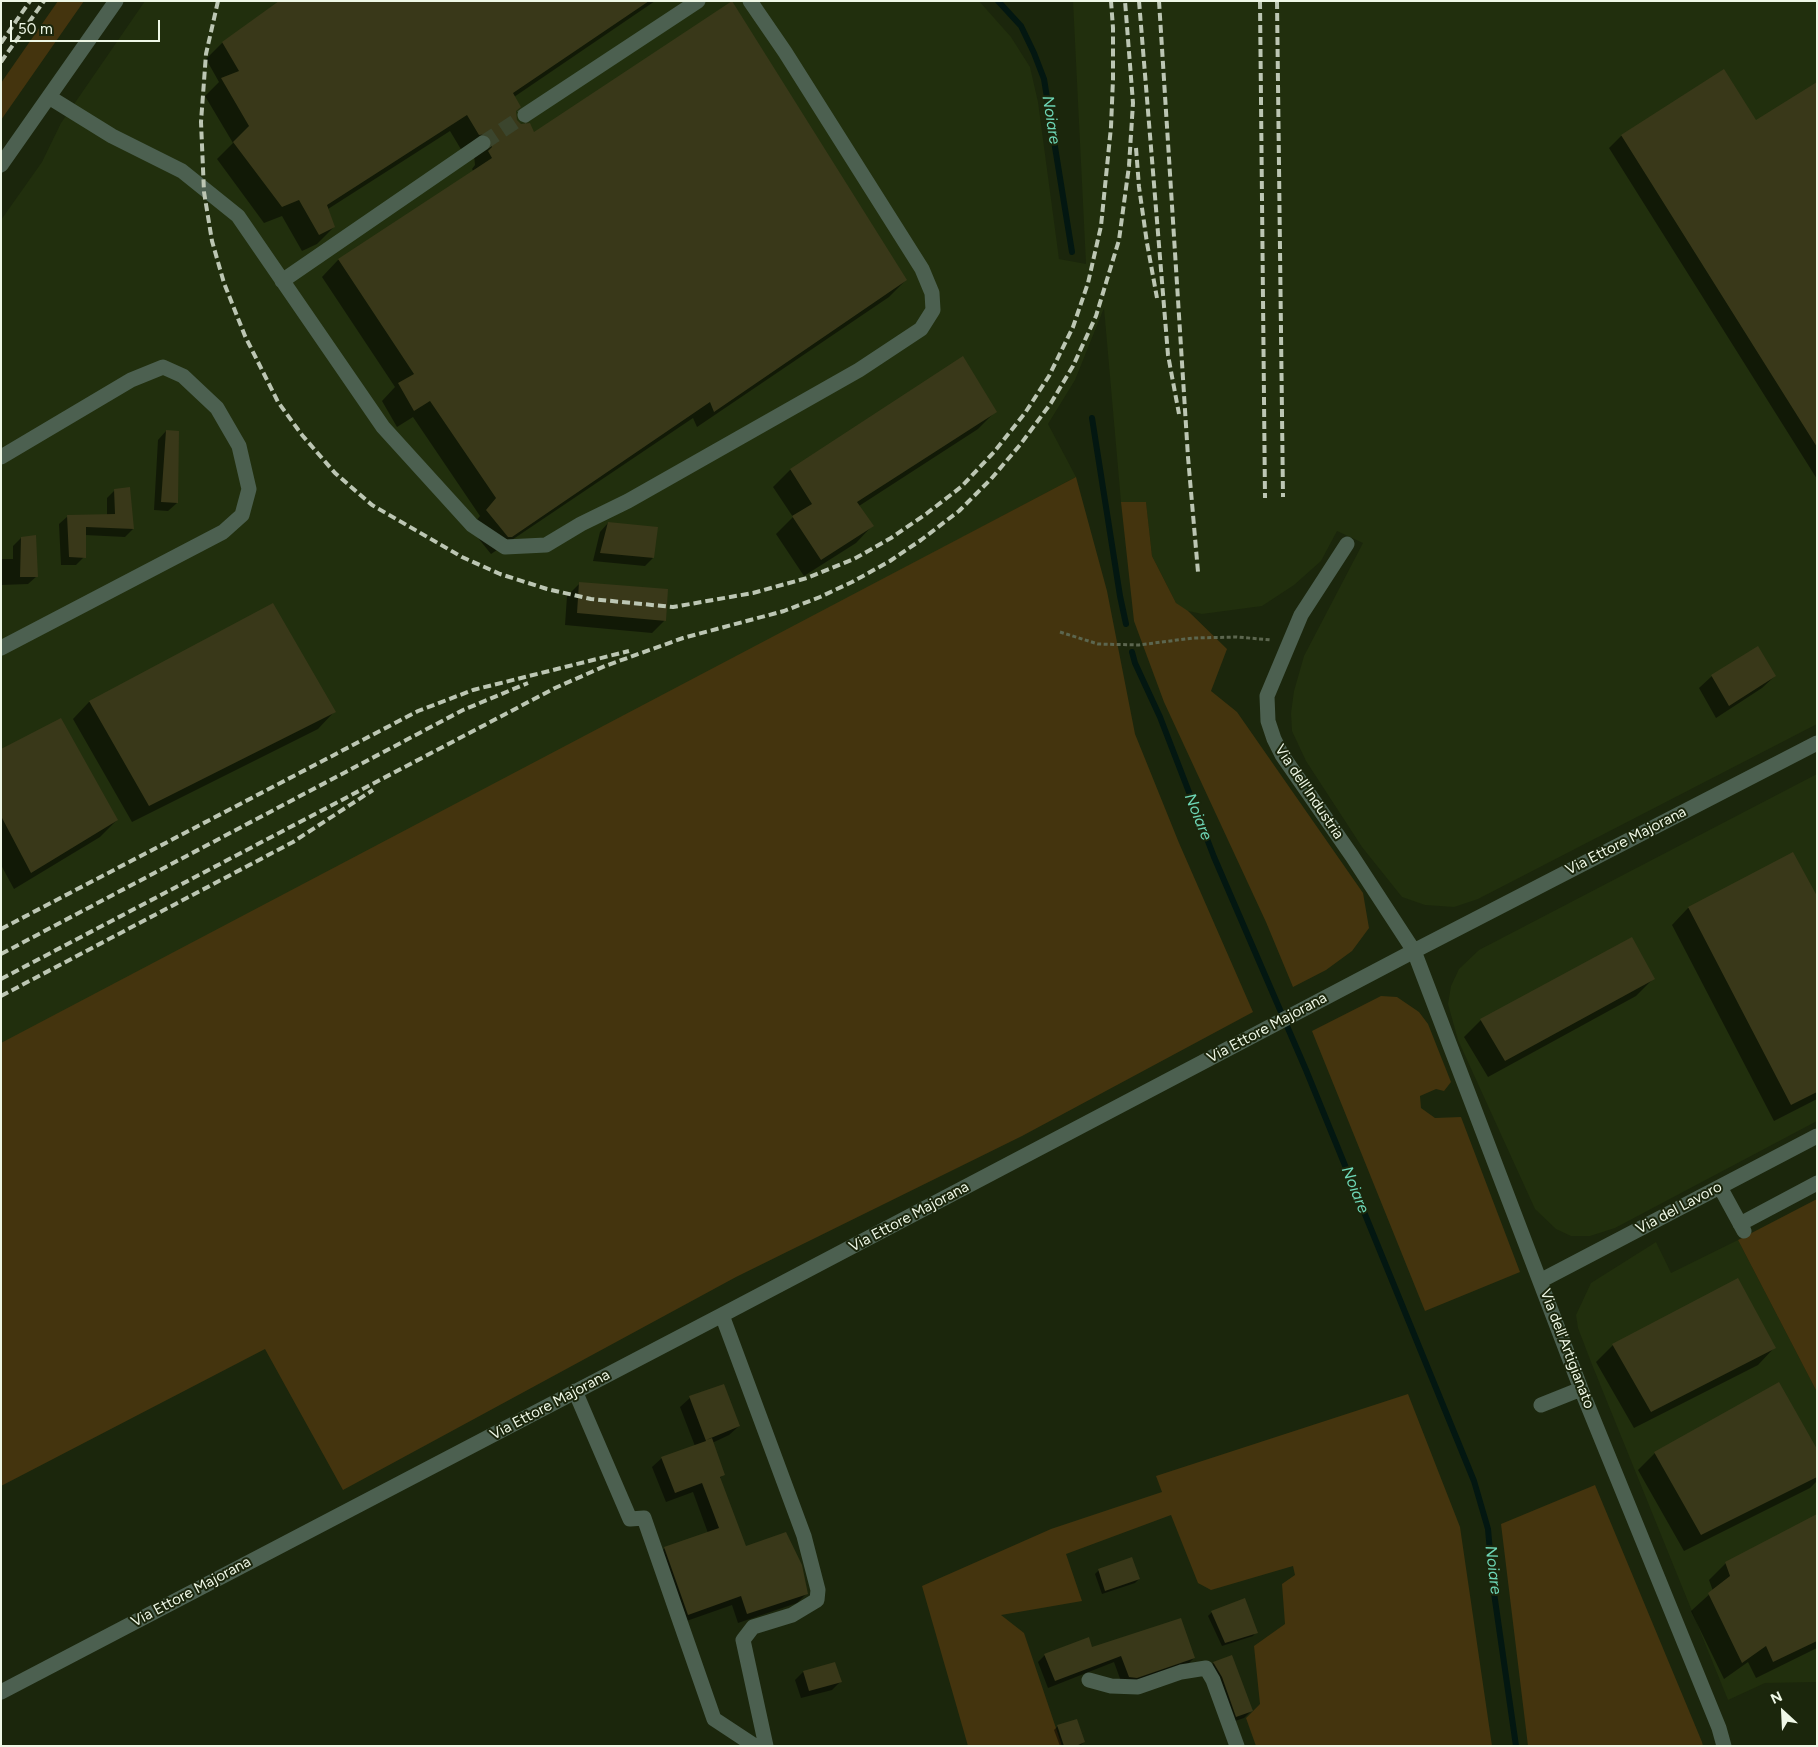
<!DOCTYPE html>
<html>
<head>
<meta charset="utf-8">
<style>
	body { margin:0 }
	#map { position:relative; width:1818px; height:1747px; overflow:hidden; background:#1b260c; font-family:Figtree,sans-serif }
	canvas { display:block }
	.frame { position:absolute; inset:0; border:2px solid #eef7e6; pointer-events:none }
	.north { position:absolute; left:1758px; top:1687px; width:50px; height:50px; -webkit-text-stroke:4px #1b260c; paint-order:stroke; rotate:335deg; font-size:14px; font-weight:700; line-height:20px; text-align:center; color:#eef7e6 }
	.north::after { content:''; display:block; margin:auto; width:18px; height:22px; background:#eef7e6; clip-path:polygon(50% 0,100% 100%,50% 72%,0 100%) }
	.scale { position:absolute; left:10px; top:20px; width:150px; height:22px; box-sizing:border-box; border:2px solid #eef7e6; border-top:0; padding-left:6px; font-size:15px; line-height:18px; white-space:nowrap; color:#eef7e6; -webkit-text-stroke:4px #1b260c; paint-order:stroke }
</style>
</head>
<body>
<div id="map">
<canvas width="1818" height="1747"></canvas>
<div class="frame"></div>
<div class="north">N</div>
<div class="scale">50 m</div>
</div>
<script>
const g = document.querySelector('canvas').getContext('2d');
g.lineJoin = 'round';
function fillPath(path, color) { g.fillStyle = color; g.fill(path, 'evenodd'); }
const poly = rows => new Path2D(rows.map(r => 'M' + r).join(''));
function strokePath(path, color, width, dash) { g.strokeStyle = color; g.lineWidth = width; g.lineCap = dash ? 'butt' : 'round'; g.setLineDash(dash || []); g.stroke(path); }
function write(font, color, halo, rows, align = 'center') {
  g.font = font + ' Figtree,sans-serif'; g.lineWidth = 4; g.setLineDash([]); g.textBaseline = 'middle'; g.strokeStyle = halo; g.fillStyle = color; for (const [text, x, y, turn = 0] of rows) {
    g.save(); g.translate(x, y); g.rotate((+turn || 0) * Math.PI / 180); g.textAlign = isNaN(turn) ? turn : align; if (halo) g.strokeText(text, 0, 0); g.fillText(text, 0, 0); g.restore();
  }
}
const built = poly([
	[145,1,979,1,1011,37,1030,67,1038,102,1059,259,1086,264,1073,1,1817,1,1817,724,1478,899,1454,907,1425,905,1402,897,1362,847,1306,761,1292,731,1291,713,1294,691,1304,656,1363,543,1337,531,1321,561,1294,585,1262,606,1202,614,1179,609,1152,556,1146,503,1121,502,1104,308,1075,380,1048,424,1076,477,150,969,1,1046,1,220,42,162,61,123],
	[1817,774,1817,1121,1615,1228,1590,1236,1571,1236,1556,1229,1535,1209,1458,1040,1448,1004,1451,986,1459,969,1479,950],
	[1738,1240,1817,1392,1817,1682,1765,1683,1728,1700,1591,1362,1578,1328,1576,1315,1591,1283,1656,1242,1671,1273]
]);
const green = poly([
	[58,1,84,1,1,120,1,83],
	[1076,477,1107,591,1135,734,1179,843,1253,1012,1022,1136,736,1277,343,1490,265,1349,1,1486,1,1043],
	[1121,502,1146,502,1152,556,1176,603,1188,611,1227,649,1211,691,1237,712,1363,893,1369,928,1352,951,1326,970,1293,987,1266,922,1164,702,1134,621],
	[1381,996,1397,997,1419,1012,1428,1024,1451,1082,1444,1091,1436,1089,1420,1096,1421,1108,1435,1118,1461,1117,1520,1272,1425,1311,1312,1031],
	[1817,1199,1817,1392,1738,1240],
	[1408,1394,1460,1527,1492,1746,1256,1746,1246,1718,1260,1704,1254,1646,1285,1624,1282,1584,1295,1575,1293,1566,1211,1590,1198,1583,1171,1515,1066,1554,1082,1601,1001,1615,1024,1633,1062,1746,968,1746,922,1586,1051,1529,1162,1492,1156,1476],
	[1595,1485,1702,1742,1703,1746,1528,1746,1501,1524]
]);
const shadow = poly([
	[282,1,655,1,514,97,516,121,534,134,906,280,889,297,697,427,693,418,491,554,470,528,480,516,413,417,397,427,382,401,395,387,322,277,338,260,474,172,472,169,475,165,474,155,462,151,450,131,328,209,334,227,317,244,302,251,282,216,264,223,217,159,233,143,205,96,219,82,206,59,223,42],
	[1724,71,1755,122,1817,84,1817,479,1609,148,1621,136],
	[963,358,995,412,978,429,859,506,872,526,856,543,804,576,776,534,793,517,773,487,790,470],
	[166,431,177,503,168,511,154,510,158,440],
	[115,490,133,529,125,537,85,535,84,557,76,565,61,565,59,524,68,516,107,515,107,498],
	[608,523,653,558,645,566,593,561,600,532],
	[21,538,37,576,28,584,1,585,1,559,13,559,13,546],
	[580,583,665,620,652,633,565,625,567,596],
	[1712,676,1775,676,1762,688,1716,718,1699,688],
	[89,702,334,712,318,729,132,822,73,719],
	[1,751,117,820,100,837,14,889,1,865],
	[1817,899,1817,1099,1774,1121,1672,925,1688,908],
	[1653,979,1636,996,1488,1077,1464,1037,1481,1020],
	[1613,1345,1774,1348,1758,1365,1634,1428,1596,1362],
	[690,1398,739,1426,729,1435,712,1443,724,1474,719,1479,745,1547,807,1593,797,1603,738,1623,732,1605,678,1624,655,1558,665,1548,708,1533,693,1492,666,1502,652,1467,662,1458,695,1446,680,1407],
	[1817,1452,1817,1481,1810,1488,1684,1551,1638,1470,1655,1453],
	[1817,1516,1817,1648,1756,1678,1748,1662,1724,1679,1691,1611,1713,1591,1709,1580,1726,1563],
	[1099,1570,1139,1579,1135,1583,1102,1594,1095,1574],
	[1212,1612,1256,1632,1253,1636,1222,1646,1208,1616],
	[1092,1649,1194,1658,1187,1665,1122,1684,1114,1662,1048,1688,1038,1662,1045,1655],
	[1231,1656,1251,1711,1244,1718,1229,1723,1207,1670,1214,1663],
	[803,1672,840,1682,832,1690,801,1698,795,1680],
	[1058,1726,1084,1742,1080,1746,1060,1746,1054,1730]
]);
const stream = poly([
	[998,1,1021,26,1034,53,1044,79,1072,252],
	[1092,418,1120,596,1126,624],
	[1132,652,1135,663,1160,717,1214,857,1306,1070,1474,1481,1488,1529,1493,1586,1516,1746]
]);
const building = poly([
	[279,1,649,1,513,93,521,107,516,111,517,120,521,124,530,123,534,132,732,1,907,280,714,412,710,402,512,537,508,537,486,510,496,498,430,401,414,411,398,383,414,374,338,259,492,158,488,151,492,147,491,138,487,134,479,135,467,115,327,205,335,227,319,235,299,200,282,207,233,142,249,126,221,78,239,71,222,42],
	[1724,69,1756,120,1817,82,1817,447,1621,135],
	[963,356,997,412,857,502,874,526,821,560,792,516,812,504,790,469],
	[166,430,179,431,178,503,161,502],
	[130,487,134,529,86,527,86,558,69,557,67,515,115,514,114,489],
	[608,522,658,527,654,558,600,553],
	[36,535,38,577,20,577,21,537],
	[579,582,668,589,666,621,577,613],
	[273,603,336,712,149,806,89,701],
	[1758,646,1776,676,1729,706,1711,675],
	[61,718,118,820,31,873,1,816,1,749],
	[1793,852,1817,896,1817,1092,1791,1105,1688,907],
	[1632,937,1655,979,1505,1061,1480,1019],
	[1738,1278,1776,1348,1651,1412,1612,1344],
	[1779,1382,1817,1449,1817,1477,1701,1535,1654,1452],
	[724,1384,740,1426,706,1440,712,1438,725,1475,720,1477,746,1546,786,1532,802,1565,808,1594,747,1614,741,1596,688,1615,664,1547,719,1528,702,1483,675,1493,661,1457,706,1441,689,1396],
	[1817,1514,1817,1641,1773,1662,1766,1646,1742,1663,1708,1593,1730,1576,1725,1562],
	[1132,1557,1140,1579,1105,1591,1098,1569],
	[1245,1598,1258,1633,1225,1643,1211,1611],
	[1181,1618,1195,1658,1137,1678,1129,1677,1121,1656,1055,1681,1044,1654,1089,1637,1092,1647],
	[1232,1655,1253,1711,1236,1717,1222,1677,1213,1662],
	[835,1662,842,1682,809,1691,803,1671],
	[1077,1719,1085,1742,1076,1746,1064,1746,1057,1725]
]);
const minorTunnel = poly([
	[483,143,525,115]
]);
const path = poly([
	[1060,632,1098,644,1139,645,1193,638,1237,637,1272,640]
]);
const minor = poly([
	[49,97,112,136,182,171,238,216,383,427,472,525,505,547,546,545,581,524,628,501,859,370,921,329,933,310,932,293,922,269,785,52,750,1],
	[525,115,698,1],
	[1,165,116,1],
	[282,281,483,143],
	[1,457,131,380,163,367,183,376,217,408,239,446,249,489,242,515,223,532,1,648],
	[1347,544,1301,615,1267,696,1268,721,1274,739,1282,755,1352,856,1414,951,1581,1389,1719,1728,1724,1746],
	[1720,1187,1744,1231],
	[1740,1224,1817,1183],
	[1540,1281,1817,1136],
	[722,1315,804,1536,818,1590,817,1600,792,1615,753,1627,743,1640,766,1746],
	[575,1391,630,1519,644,1518,714,1719,755,1746],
	[1541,1405,1581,1389],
	[1089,1680,1111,1686,1138,1687,1181,1672,1206,1668,1213,1680,1237,1746],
	[1,1692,722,1315,1414,951,1817,743]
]);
const rail = poly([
	[218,1,206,54,201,122,204,192,212,241,224,283,245,336,278,402,302,435,335,473,372,505,462,557,500,574,547,589,591,599,673,607,753,593,807,578,854,559,891,538,926,514,961,487,994,452,1025,413,1049,376,1073,327,1088,283,1101,226,1111,127,1113,79,1113,28,1111,1],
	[1139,1,1168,355,1179,414],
	[1159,1,1188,457,1198,572],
	[1260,1,1265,498],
	[1277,1,1283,497],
	[1,43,30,1],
	[1,62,44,1],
	[1136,148,1139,187,1147,243,1157,298],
	[1,929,418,711,473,690,629,651],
	[1,954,463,710,528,683],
	[1,979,555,688,605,666,683,638,784,611,820,597,852,582,890,561,921,540,959,511,991,479,1020,445,1051,403,1073,366,1096,316,1119,240,1129,166,1133,103,1125,1],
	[1,996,293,842,373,790]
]);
const streetNames = [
	["Via dell'Industria",1309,792,56],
	["Via Ettore Majorana",1626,841,-27],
	["Via Ettore Majorana",1267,1028,-28],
	["Via del Lavoro",1679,1208,-28],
	["Via Ettore Majorana",909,1217,-28],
	["Via dell'Artigianato",1567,1349,69],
	["Via Ettore Majorana",550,1405,-28],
	["Via Ettore Majorana",191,1592,-28]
];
const waterNames = [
	["Noiare",1051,120,81],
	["Noiare",1198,817,68],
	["Noiare",1355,1190,68],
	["Noiare",1493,1570,83]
];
fillPath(built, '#212f0d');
fillPath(green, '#44340e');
fillPath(shadow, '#0007');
strokePath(stream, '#031711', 6);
fillPath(building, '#393819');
strokePath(minorTunnel, '#3b452d', 15, [15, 8]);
strokePath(path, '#5c664f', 3, [4, 2.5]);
strokePath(minor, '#4c6050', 15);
strokePath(rail, '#bcc6b3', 4, [8, 4]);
write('15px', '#eef7e6', '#1b260c', streetNames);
write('italic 16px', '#6ed7b7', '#1b260c', waterNames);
</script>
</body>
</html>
